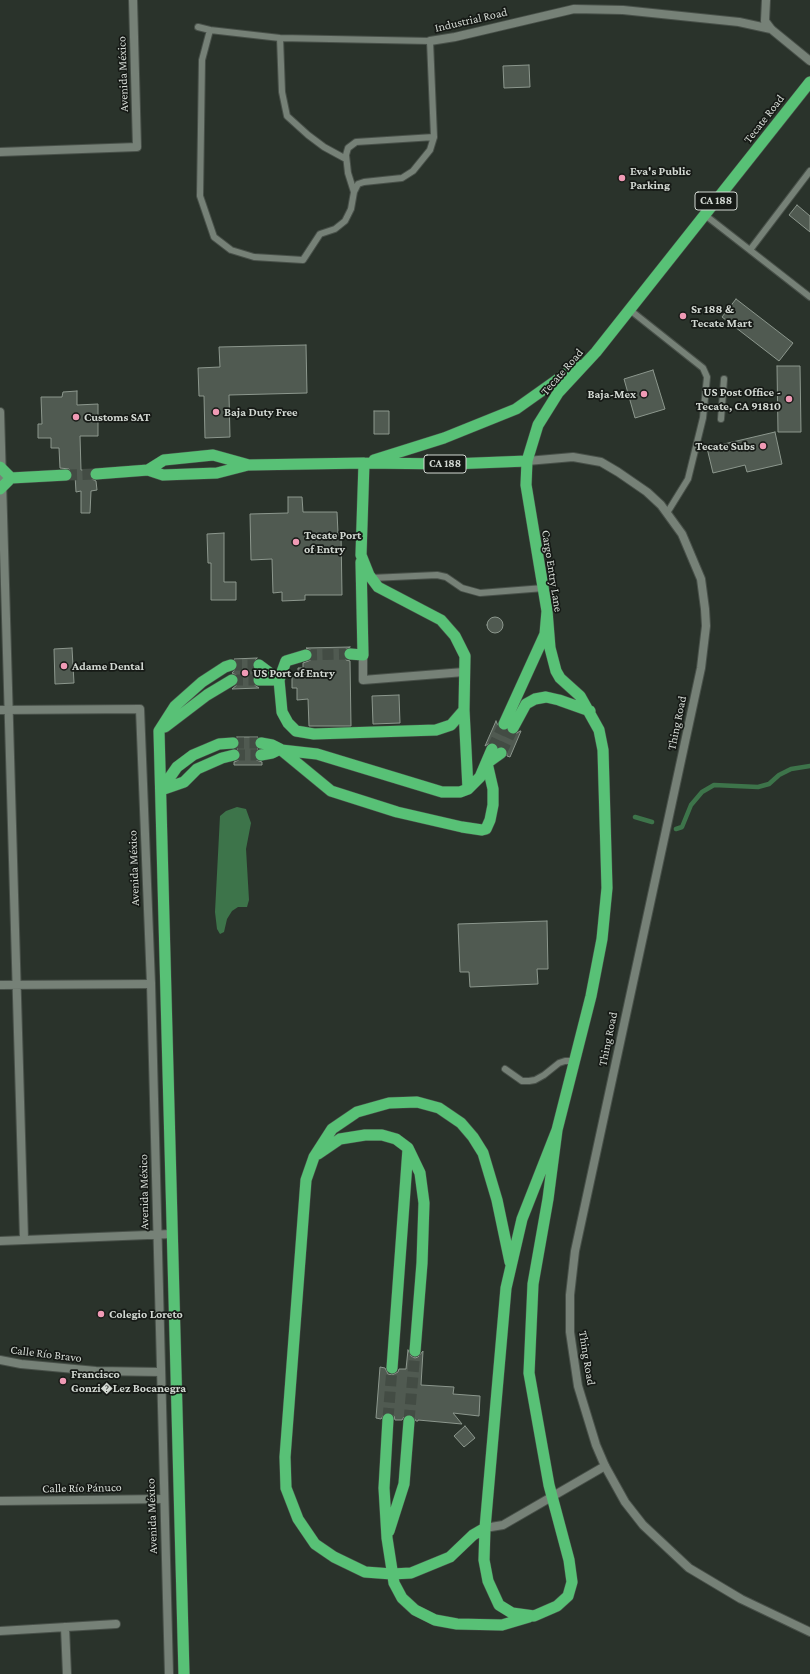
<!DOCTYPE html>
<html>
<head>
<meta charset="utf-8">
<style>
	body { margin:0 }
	canvas { display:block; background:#2a332b }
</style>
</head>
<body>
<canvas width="810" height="1674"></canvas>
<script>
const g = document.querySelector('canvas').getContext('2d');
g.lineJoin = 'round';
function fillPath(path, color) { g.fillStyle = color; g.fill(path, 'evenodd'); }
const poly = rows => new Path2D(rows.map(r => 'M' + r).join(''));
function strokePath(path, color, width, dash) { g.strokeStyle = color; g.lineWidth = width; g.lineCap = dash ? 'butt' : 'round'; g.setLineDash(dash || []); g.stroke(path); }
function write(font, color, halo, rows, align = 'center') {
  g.font = font + ' "Crimson Pro",serif'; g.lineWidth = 3.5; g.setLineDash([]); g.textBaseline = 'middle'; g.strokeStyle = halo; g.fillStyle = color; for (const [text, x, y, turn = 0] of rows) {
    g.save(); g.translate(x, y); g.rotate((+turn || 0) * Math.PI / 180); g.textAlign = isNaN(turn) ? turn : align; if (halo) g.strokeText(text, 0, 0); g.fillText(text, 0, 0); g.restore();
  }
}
const water = poly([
	[237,807,246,809,251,823,246,849,249,900,247,907,238,907,232,911,227,919,224,932,220,934,217,929,215,912,220,816,226,811]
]);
const stream = poly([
	[635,817,652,822],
	[676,829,682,827,691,805,702,792,714,785,758,787,769,784,779,775,791,769,810,766]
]);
const building = poly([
	[529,65,530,87,504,88,503,66,529,65],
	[797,205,810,216,810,232,789,215,797,205],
	[736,299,793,343,779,361,722,317,736,299],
	[306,345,307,393,229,395,230,437,205,438,204,396,199,396,198,368,220,367,219,347,306,345],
	[777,366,800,366,801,432,778,432,777,366],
	[653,370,665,409,635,418,624,379,653,370],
	[77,391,77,405,98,404,98,436,80,436,81,470,90,470,90,478,96,481,97,490,91,491,90,513,81,513,81,491,76,492,75,475,73,475,72,472,69,469,60,468,59,448,51,448,51,438,38,438,38,424,42,424,41,397,62,397,63,392,77,391],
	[374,411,389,411,389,434,374,434,374,411],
	[775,432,782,464,747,472,745,465,713,473,707,448,775,432],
	[288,497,302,497,303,512,337,512,338,533,341,533,342,595,305,595,305,600,282,601,282,592,273,593,272,559,251,560,250,514,288,513,288,497],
	[224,533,224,582,236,582,236,600,211,600,211,563,208,563,207,534,224,533],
	'487 625a8 8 0 1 1 16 0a8 8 0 1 1-16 0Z',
	[350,647,344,650,343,654,346,660,350,661,351,726,309,726,308,699,297,700,297,688,292,688,292,675,298,675,298,668,303,668,303,663,311,660,313,657,311,650,306,648,350,647],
	[72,648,74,683,55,684,54,649,72,648],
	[257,658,254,661,252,665,253,668,258,673,253,676,252,680,253,684,259,688,232,689,238,684,239,680,238,676,232,673,238,666,237,662,234,659,257,658],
	[399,695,400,723,373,724,372,696,399,695],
	[496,721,499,728,501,730,507,730,510,734,514,735,520,731,521,731,510,757,507,756,506,749,504,747,498,747,495,743,491,742,485,746,496,721],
	[237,737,258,737,254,741,255,746,258,749,255,752,254,756,256,760,262,762,262,765,234,765,234,762,239,760,241,757,241,753,237,749,240,743,237,737],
	[547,921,548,969,537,969,538,984,470,987,469,972,460,972,458,924,547,921],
	[408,1350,411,1356,415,1358,418,1357,423,1351,421,1385,454,1387,453,1394,480,1396,479,1416,453,1413,462,1424,418,1420,418,1421,416,1421,413,1416,409,1414,404,1417,402,1420,395,1420,394,1416,389,1412,385,1413,381,1419,376,1418,380,1367,385,1368,388,1374,392,1375,398,1372,399,1369,406,1369,408,1350],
	[465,1426,475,1438,464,1447,454,1436,465,1426]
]);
const trunkTunnel = poly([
	[66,475,96,474],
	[306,655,350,654],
	[231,665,259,665],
	[232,680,259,680],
	[233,743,261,743],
	[492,749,504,724],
	[501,753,513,728],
	[234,755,261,755],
	[388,1419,392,1368],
	[409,1421,415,1351]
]);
const service = poly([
	[198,27,210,30,280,38,430,41,434,137,430,150,413,171,402,178,364,182,358,184,354,192],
	[210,30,202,60,200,196,214,237,231,250,254,257,303,260,320,234,335,229,345,221,351,209,354,192,348,173,346,155,348,148,356,142,434,137],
	[280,38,282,92,287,116,308,135,324,147,346,159],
	[705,215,810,297],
	[750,250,810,171],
	[630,310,703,368,707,377,703,418,688,479,667,513],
	[721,419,724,379],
	[371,578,437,575,446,577,462,588,480,593,544,588],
	[505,1069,522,1081,529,1081,535,1080,544,1075,559,1063,565,1061,574,1061]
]);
const minor = poly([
	[766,0,765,21,771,29,810,61],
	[430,41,455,37,574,9,623,10,739,22,771,29],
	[0,152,137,147,133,0],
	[0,412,24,1239],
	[363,655,363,680,464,672],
	[0,985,151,984],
	[0,1360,21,1364,96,1371,161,1372],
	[0,1501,164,1499],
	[485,1528,503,1525,605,1466],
	[65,1627,67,1674],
	[0,1631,116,1624]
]);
const tertiary = poly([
	[527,461,573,457,601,462,618,472,647,492,661,505,682,534,701,579,705,609,706,626,701,668,575,1251,570,1295,570,1332,578,1386,596,1445,605,1466,625,1502,643,1525,689,1568,741,1599,810,1632],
	[0,710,140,709,151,984,169,1674],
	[0,1241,172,1234]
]);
const trunk = poly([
	[374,460,444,438,516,409,578,365],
	[0,467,11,478,66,475],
	[148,470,164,460,213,455,249,465,364,463,451,464,527,461],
	[96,474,148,470,163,475,217,473,248,465],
	[0,489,11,478],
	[547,611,550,648,556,671,560,678,580,696,599,730,603,750,607,888,602,939,591,996,557,1130,548,1199,533,1284,529,1373,549,1485,569,1560,572,1582,568,1596,557,1606,534,1616,512,1613,499,1605,488,1581,484,1560,485,1528,506,1288,522,1219,557,1130],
	[350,654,363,655,361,562],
	[306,655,286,661,279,680,282,712,288,723,296,731,314,734,436,730,451,725,464,710,465,656,455,636,441,620,378,587,369,575,361,555,364,463],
	[259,665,279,680],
	[259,680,279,680],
	[464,710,468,789],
	[504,724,545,634,547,611,526,485,527,461,538,425,558,393,596,352,810,82],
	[165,727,207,695,232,680],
	[513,728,526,704,535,699,546,697,559,700,590,711],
	[261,743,272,745,280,749,331,791,397,812,462,827,482,830,486,829,490,820,493,805,493,789,487,763,501,753],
	[281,750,317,754,442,792,460,792,468,789,480,777,492,749],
	[261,755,272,753,280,749],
	[161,790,177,767,193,755,219,744,233,743],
	[161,790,184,782,197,769,222,758,234,755],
	[318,1154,340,1139,365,1135,382,1135,396,1139,408,1148,420,1173,424,1203,422,1263,415,1351],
	[392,1368,408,1149],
	[388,1419,384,1488,387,1538,394,1583,402,1598,415,1610,435,1620,457,1624,502,1625,529,1617],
	[485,1528,473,1535,450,1557,411,1573,392,1574,365,1572,334,1557,315,1544,298,1519,286,1488,285,1457,306,1180,314,1157,332,1129,357,1112,389,1103,417,1102,439,1108,461,1123,473,1137,483,1153,497,1200,510,1262],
	[389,1531,404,1484,409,1421],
	[184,1674,159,731,175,706,202,682,225,667,231,665]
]);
const markers = [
	[622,178,4,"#f09ab5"],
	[683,316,4,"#f09ab5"],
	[644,394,4,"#f09ab5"],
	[789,399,4,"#f09ab5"],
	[216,412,4,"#f09ab5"],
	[76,417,4,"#f09ab5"],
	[763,446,4,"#f09ab5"],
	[296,542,4,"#f09ab5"],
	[64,666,4,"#f09ab5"],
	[245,673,4,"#f09ab5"],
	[101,1314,4,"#f09ab5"],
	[63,1381,4,"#f09ab5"]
];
const shields = [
	[716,201,42],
	[445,464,42]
];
const shieldNames = [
	["CA 188",716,201],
	["CA 188",445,464]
];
const streetNames = [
	["Industrial Road",471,20,-13],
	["Avenida México",123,74,-92],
	["Tecate Road",764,119,-52],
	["Tecate Road",562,372,-49],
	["Cargo Entry Lane",552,571,81],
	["Thing Road",677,723,-78],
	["Avenida México",134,868,-92],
	["Thing Road",608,1039,-78],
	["Avenida México",144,1192,-91],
	["Calle Río Bravo",46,1354,7],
	["Thing Road",587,1358,81],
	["Calle Río Pánuco",82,1488,-1],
	["Avenida México",152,1516,-92]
];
const poiNames = [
	["Eva's Public",630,171],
	["Parking",630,185],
	["Sr 188 &",691,309],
	["Tecate Mart",691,323],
	["US Post Office -",781,392,"right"],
	["Tecate, CA 91810",781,406,"right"],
	["Baja-Mex",636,394,"right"],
	["Baja Duty Free",224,412],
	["Customs SAT",84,417],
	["Tecate Subs",755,446,"right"],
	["Tecate Port",304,535],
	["of Entry",304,549],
	["Adame Dental",72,666],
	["US Port of Entry",253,673],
	["Colegio Loreto",109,1314],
	["Francisco",71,1374],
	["Gonzi�Lez Bocanegra",71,1388]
];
fillPath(water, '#3d744a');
strokePath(stream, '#3d744a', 4.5);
fillPath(building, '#505a51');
strokePath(building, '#8c978d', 1);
strokePath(trunkTunnel, '#434c44', 11, [11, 5.5]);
strokePath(service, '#485049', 8);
strokePath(minor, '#485049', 10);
strokePath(tertiary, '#485049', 10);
strokePath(trunk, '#485049', 12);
strokePath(service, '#768177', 6);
strokePath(minor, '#768177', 8);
strokePath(tertiary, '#768177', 8);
strokePath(trunk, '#58c176', 11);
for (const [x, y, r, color] of markers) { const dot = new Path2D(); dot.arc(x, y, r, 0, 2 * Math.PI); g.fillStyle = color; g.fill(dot); strokePath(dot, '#161a16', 1.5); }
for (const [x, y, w] of shields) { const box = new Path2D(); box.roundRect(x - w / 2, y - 9, w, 18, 3); g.fillStyle = '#161a16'; g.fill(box); strokePath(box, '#d2d8d2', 1); }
write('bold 11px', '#d2d8d2', null, shieldNames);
write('12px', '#d2d8d2', '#161a16', streetNames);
write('bold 12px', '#d2d8d2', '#161a16', poiNames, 'left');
</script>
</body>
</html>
